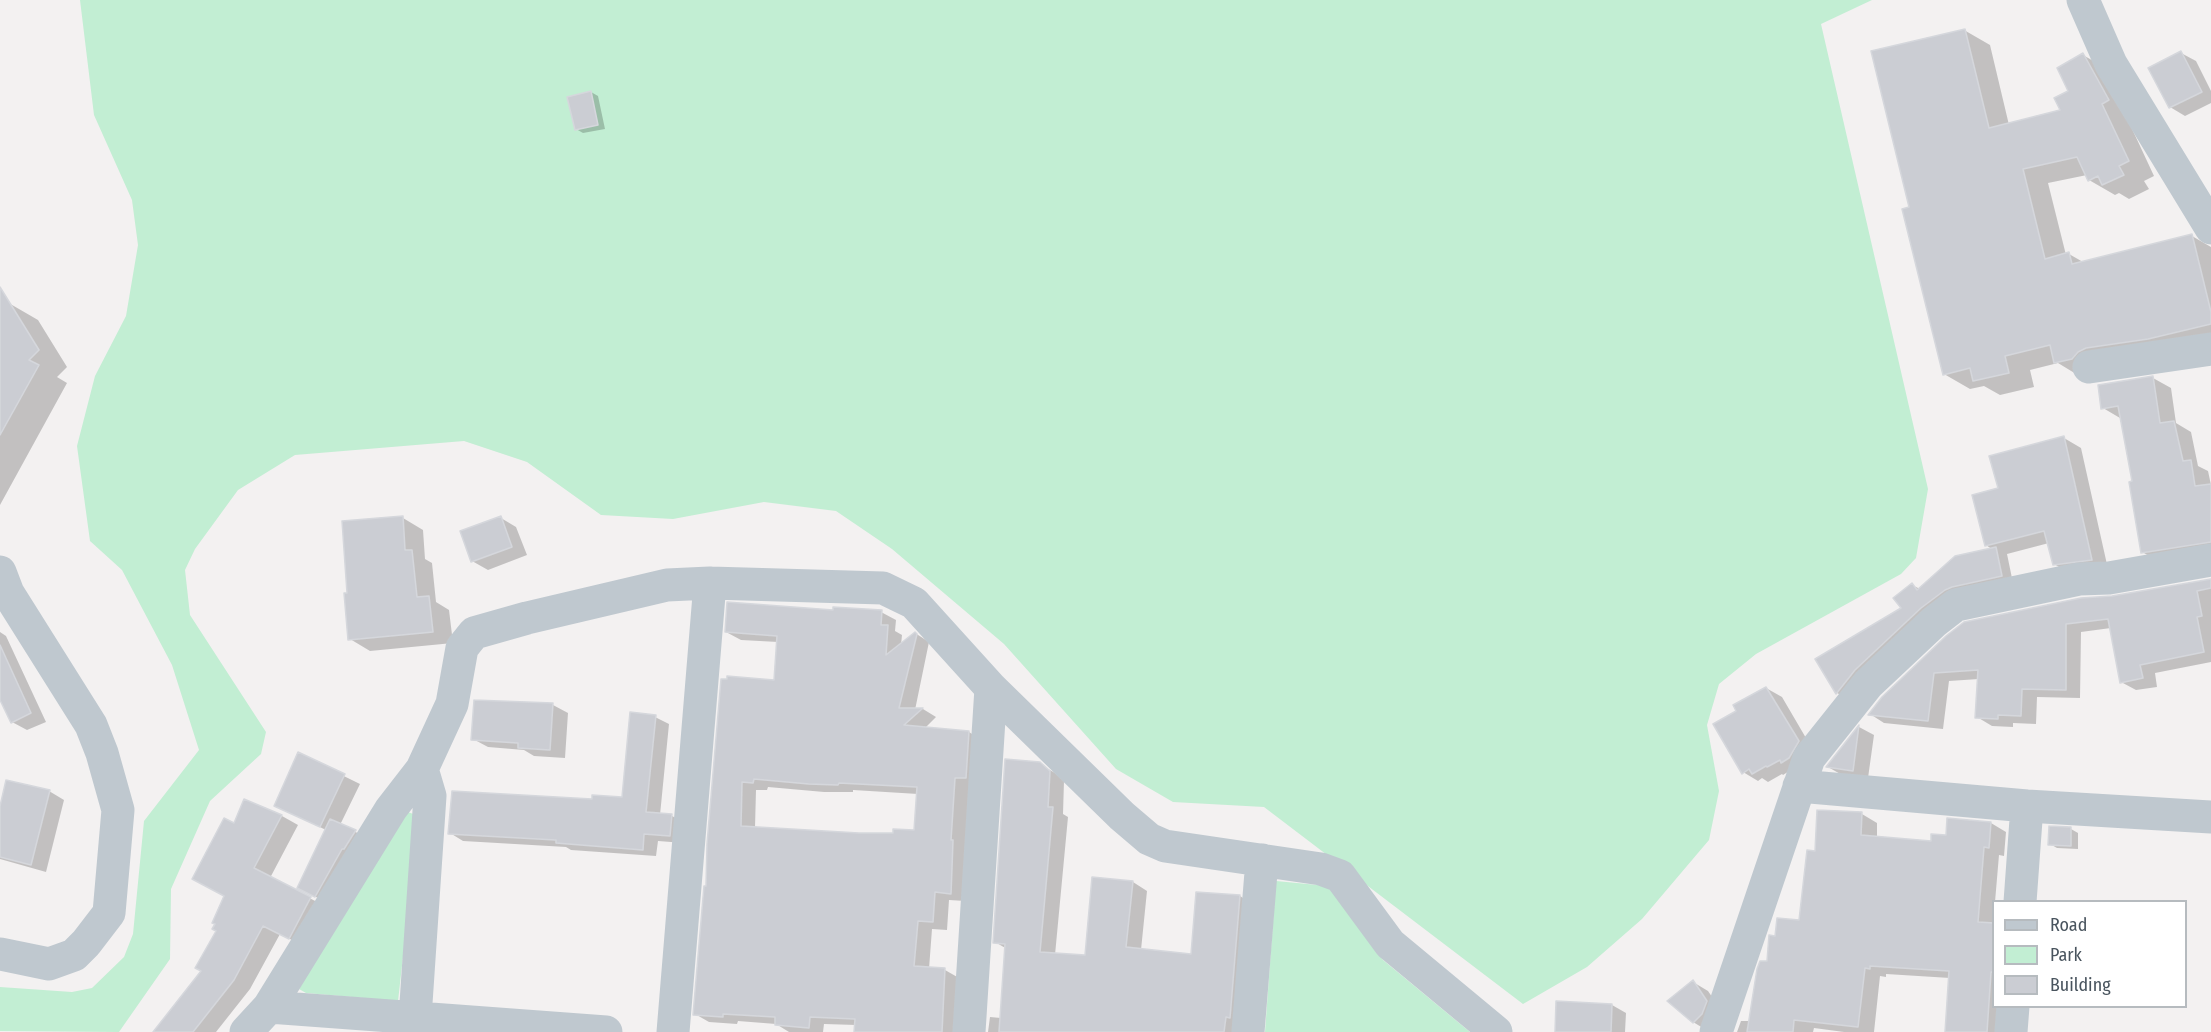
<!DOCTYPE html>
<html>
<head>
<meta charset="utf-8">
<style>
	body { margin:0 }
	#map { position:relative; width:2211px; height:1032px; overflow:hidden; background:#f3f1f1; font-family:"Fira Sans Condensed",sans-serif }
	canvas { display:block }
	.legend { position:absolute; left:1992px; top:900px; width:195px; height:108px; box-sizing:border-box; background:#fff; border:2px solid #b6bbbf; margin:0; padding:8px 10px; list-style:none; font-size:18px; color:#49545e }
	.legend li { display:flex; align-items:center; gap:12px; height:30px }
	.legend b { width:30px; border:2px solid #b6bbbf }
</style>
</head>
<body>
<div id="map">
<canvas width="2211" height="1032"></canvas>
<ul class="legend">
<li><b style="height:8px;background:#bfc8cf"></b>Road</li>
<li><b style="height:16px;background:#c2eed3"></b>Park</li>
<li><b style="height:16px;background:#cbcdd3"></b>Building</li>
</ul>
</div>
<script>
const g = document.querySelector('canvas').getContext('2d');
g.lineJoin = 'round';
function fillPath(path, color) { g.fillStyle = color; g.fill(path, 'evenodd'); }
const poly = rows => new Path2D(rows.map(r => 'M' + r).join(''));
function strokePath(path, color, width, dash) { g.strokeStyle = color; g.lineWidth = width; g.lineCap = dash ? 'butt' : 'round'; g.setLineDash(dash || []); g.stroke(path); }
const green = poly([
	[80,0,1872,0,1821,24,1928,489,1916,558,1901,574,1756,654,1719,684,1707,725,1719,791,1709,840,1642,919,1587,967,1523,1004,1264,807,1173,802,1116,769,1004,644,892,549,836,511,764,502,673,519,601,515,527,462,464,441,295,455,238,490,195,549,185,570,190,615,266,732,261,754,210,801,171,889,170,959,119,1032,0,1031,0,987,72,992,92,988,124,957,133,934,144,821,199,750,172,665,122,570,90,541,77,446,95,376,126,316,138,245,132,200,94,115],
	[402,810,419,816,398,1001,306,993,299,989],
	[1276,881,1328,886,1383,960,1470,1032,1265,1032]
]);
const shadow = poly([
	[1964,30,1990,45,2009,125,2062,111,2083,55,2109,70,2127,118,2154,176,2144,181,2149,189,2129,199,2119,193,2115,195,2089,180,2087,175,2048,183,2066,255,2069,254,2083,262,2192,236,2211,247,2211,345,2081,377,2058,363,2030,370,2034,387,2000,395,1984,386,1970,389,1944,374,1911,208],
	[2181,53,2196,61,2211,91,2211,103,2185,116,2170,107],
	[591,92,598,96,605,129,583,133,576,129],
	[0,298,38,320,67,367,57,377,67,383,0,505],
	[2153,378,2171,388,2176,423,2191,432,2198,466,2208,471,2211,485,2211,553,2160,562,2142,552,2134,483,2120,418,2103,408],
	[2064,438,2081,448,2108,569,2071,574,2054,564,2049,543,2007,554,2013,583,1849,699,1837,693,1817,660,1903,608,1912,585,1920,589,1993,550,1986,545,2000,489],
	[403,518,423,530,425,559,432,563,436,602,449,610,453,643,370,651,350,639,349,594],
	[501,518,516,527,527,555,488,570,472,561],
	[2211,581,2211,662,2155,673,2157,687,2136,690,2121,682,2111,628,2081,632,2080,698,2037,697,2036,724,2013,723,2013,727,1992,726,1977,717,1979,679,1949,681,1943,729,1884,723,1870,714,1947,637,2112,598],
	[835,612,881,612,896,620,895,631,902,635,901,645,915,633,929,642,915,710,923,709,936,717,924,729,969,732,983,741,965,901,949,900,947,930,932,929,929,969,945,970,959,978,965,1032,861,1032,856,1025,824,1024,823,1032,789,1032,776,1024,738,1021,737,1024,709,1022,695,1014,708,888,709,844,775,682,778,642,741,640,726,632],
	[768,787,824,792,853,792,853,790,918,794,915,831,894,835,755,828,756,790,767,790],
	[0,632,6,636,46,722,27,730,12,722,0,696],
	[1766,688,1782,697,1813,750,1794,768,1783,775,1782,774,1768,782,1762,778,1758,781,1743,772,1738,711],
	[553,705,568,713,565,758,534,756,524,750,488,747,473,739],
	[655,717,669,724,660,815,672,816,685,823,684,843,658,841,656,856,571,850,566,847,463,841,450,833,593,801,624,799],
	[1859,727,1874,735,1868,778,1842,775,1828,767],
	[299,754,360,784,340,825,362,835,322,900,306,892,326,830,276,806],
	[1040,764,1055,773,1064,781,1063,814,1068,817,1055,955,1086,957,1133,882,1147,891,1141,950,1193,956,1240,896,1254,905,1239,1032,988,1032,990,1017,1001,1018,1007,949,995,942],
	[49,791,64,800,46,872,0,859,0,812],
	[245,801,282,816,298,825,270,878,327,907,306,947,280,934,250,989,216,1032,155,1032,203,971,218,930,226,896,235,825],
	[1862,814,1877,823,1877,838,1932,843,1991,823,2006,832,2004,856,1999,855,1995,902,1994,902,1994,1006,2005,1006,2002,1032,1946,1032,1950,978,1886,974,1886,977,1880,976,1874,1032,1844,1032,1814,1028,1813,1032,1737,1032,1741,1021,1750,1021,1776,937,1800,921,1816,853],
	[2071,829,2078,833,2078,849,2057,848,2050,844],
	[1693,982,1708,991,1721,1010,1708,1031,1693,1022],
	[1558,1002,1612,1005,1626,1013,1625,1032,1556,1032]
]);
const building = poly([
	[1965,29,1989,128,2060,110,2054,98,2068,91,2057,68,2083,53,2109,100,2102,104,2129,161,2119,166,2124,175,2102,185,2098,176,2088,181,2077,157,2023,169,2045,259,2069,252,2072,264,2192,234,2211,312,2211,324,2148,339,2086,348,2078,352,2072,359,2054,363,2050,345,2005,356,2009,373,1973,381,1970,368,1943,375,1902,209,1909,207,1871,51,1965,29],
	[2181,51,2202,92,2169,108,2148,68,2181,51],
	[591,91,598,125,575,130,567,97,591,91],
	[0,287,39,350,29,360,39,365,0,435,0,287],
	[2153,376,2160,423,2174,421,2183,461,2191,460,2195,486,2211,484,2211,542,2141,553,2129,482,2132,481,2118,406,2101,409,2098,385,2153,376],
	[2064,436,2092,560,2053,565,2044,531,1985,546,1972,495,1998,488,1989,456,2064,436],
	[403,516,405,550,412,550,417,597,429,596,433,632,348,640,344,593,347,593,342,521,403,516],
	[501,516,512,547,471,562,460,531,501,516],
	[1996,547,2002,576,1952,587,1945,590,1921,608,1855,670,1836,694,1815,659,1901,608,1893,598,1912,583,1917,590,1955,556,1996,547],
	[2211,579,2211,588,2197,591,2202,616,2197,617,2204,652,2140,665,2143,678,2120,683,2108,619,2066,624,2066,690,2022,689,2021,716,1998,715,1998,719,1975,718,1978,670,1934,673,1928,721,1868,715,1882,697,1946,636,1964,622,2081,598,2112,596,2211,579],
	[727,602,833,610,833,607,882,610,881,625,888,625,886,655,915,632,917,634,899,708,923,708,904,725,969,731,966,778,955,778,951,840,953,840,951,894,935,892,933,922,918,921,914,966,945,968,942,1032,854,1032,855,1019,810,1017,809,1028,775,1025,775,1017,723,1014,723,1017,693,1015,704,886,706,886,707,844,721,679,727,679,727,676,774,680,777,636,725,632,727,602],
	[754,779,809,784,838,785,839,783,917,787,914,830,893,829,893,833,859,833,741,826,742,782,753,783,754,779],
	[0,645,31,713,11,723,0,700,0,645],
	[1766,687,1799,741,1789,758,1781,763,1780,760,1767,767,1766,766,1752,774,1749,769,1742,774,1713,724,1736,711,1733,705,1766,687],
	[474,700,553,703,550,750,518,748,518,743,471,740,474,700],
	[630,712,656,715,646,812,672,814,670,836,644,834,643,850,556,843,556,840,448,834,452,791,592,799,592,795,622,797,630,712],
	[1859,725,1853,771,1826,767,1859,725],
	[298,752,345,774,320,827,274,806,298,752],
	[1005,759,1040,762,1050,771,1048,807,1053,807,1040,952,1085,955,1092,877,1133,881,1126,947,1191,954,1196,892,1240,895,1230,1018,1226,1017,1224,1032,999,1032,1005,944,993,943,1005,759],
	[6,780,50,790,31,865,0,857,0,806,6,780],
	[244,799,282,815,254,868,311,897,289,939,263,926,234,980,193,1032,153,1032,201,971,195,968,216,931,212,929,215,924,212,923,224,896,192,879,224,818,234,823,244,799],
	[1817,810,1862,812,1861,835,1931,841,1931,834,1946,835,1947,818,1991,822,1989,848,1984,847,1978,922,1994,923,1994,972,1991,972,1987,1032,1945,1032,1949,971,1870,966,1870,969,1865,968,1858,1027,1794,1020,1793,1032,1747,1032,1757,969,1760,961,1767,961,1769,935,1775,936,1777,918,1799,920,1807,850,1815,851,1817,810],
	[330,819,356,830,344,849,342,849,315,897,297,888,330,819],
	[2049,826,2071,827,2071,846,2048,845,2049,826],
	[1693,980,1707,1001,1702,1014,1693,1023,1667,1001,1693,980],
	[1556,1001,1612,1004,1611,1032,1555,1032,1556,1001]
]);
const minor = poly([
	[2083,0,2111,64,2211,228],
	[2089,367,2211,349],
	[0,572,8,593,91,725,102,753,118,810,109,913,86,943,74,955,49,964,0,954],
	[1799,786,2027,806,2211,817],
	[2020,902,2027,806],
	[269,1007,606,1032],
	[415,1018,430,796,422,769],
	[246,1032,269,1007,391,809,422,769,452,704,462,648,474,633,527,618,667,585,710,583,883,588,914,603,991,688,1122,816,1149,839,1165,846,1321,869,1340,876,1390,944,1496,1032],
	[673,1032,710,583],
	[969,1032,991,688],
	[1248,1032,1262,860],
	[1716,1032,1809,758,1868,684,1934,622,1956,605,2079,579,2109,578,2211,560],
	[2011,1032,2013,1006]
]);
fillPath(green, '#c2eed3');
fillPath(shadow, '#0003');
fillPath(building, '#cbcdd3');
strokePath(building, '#d5d7dc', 1.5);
strokePath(minor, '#bfc8cf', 33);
</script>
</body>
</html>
